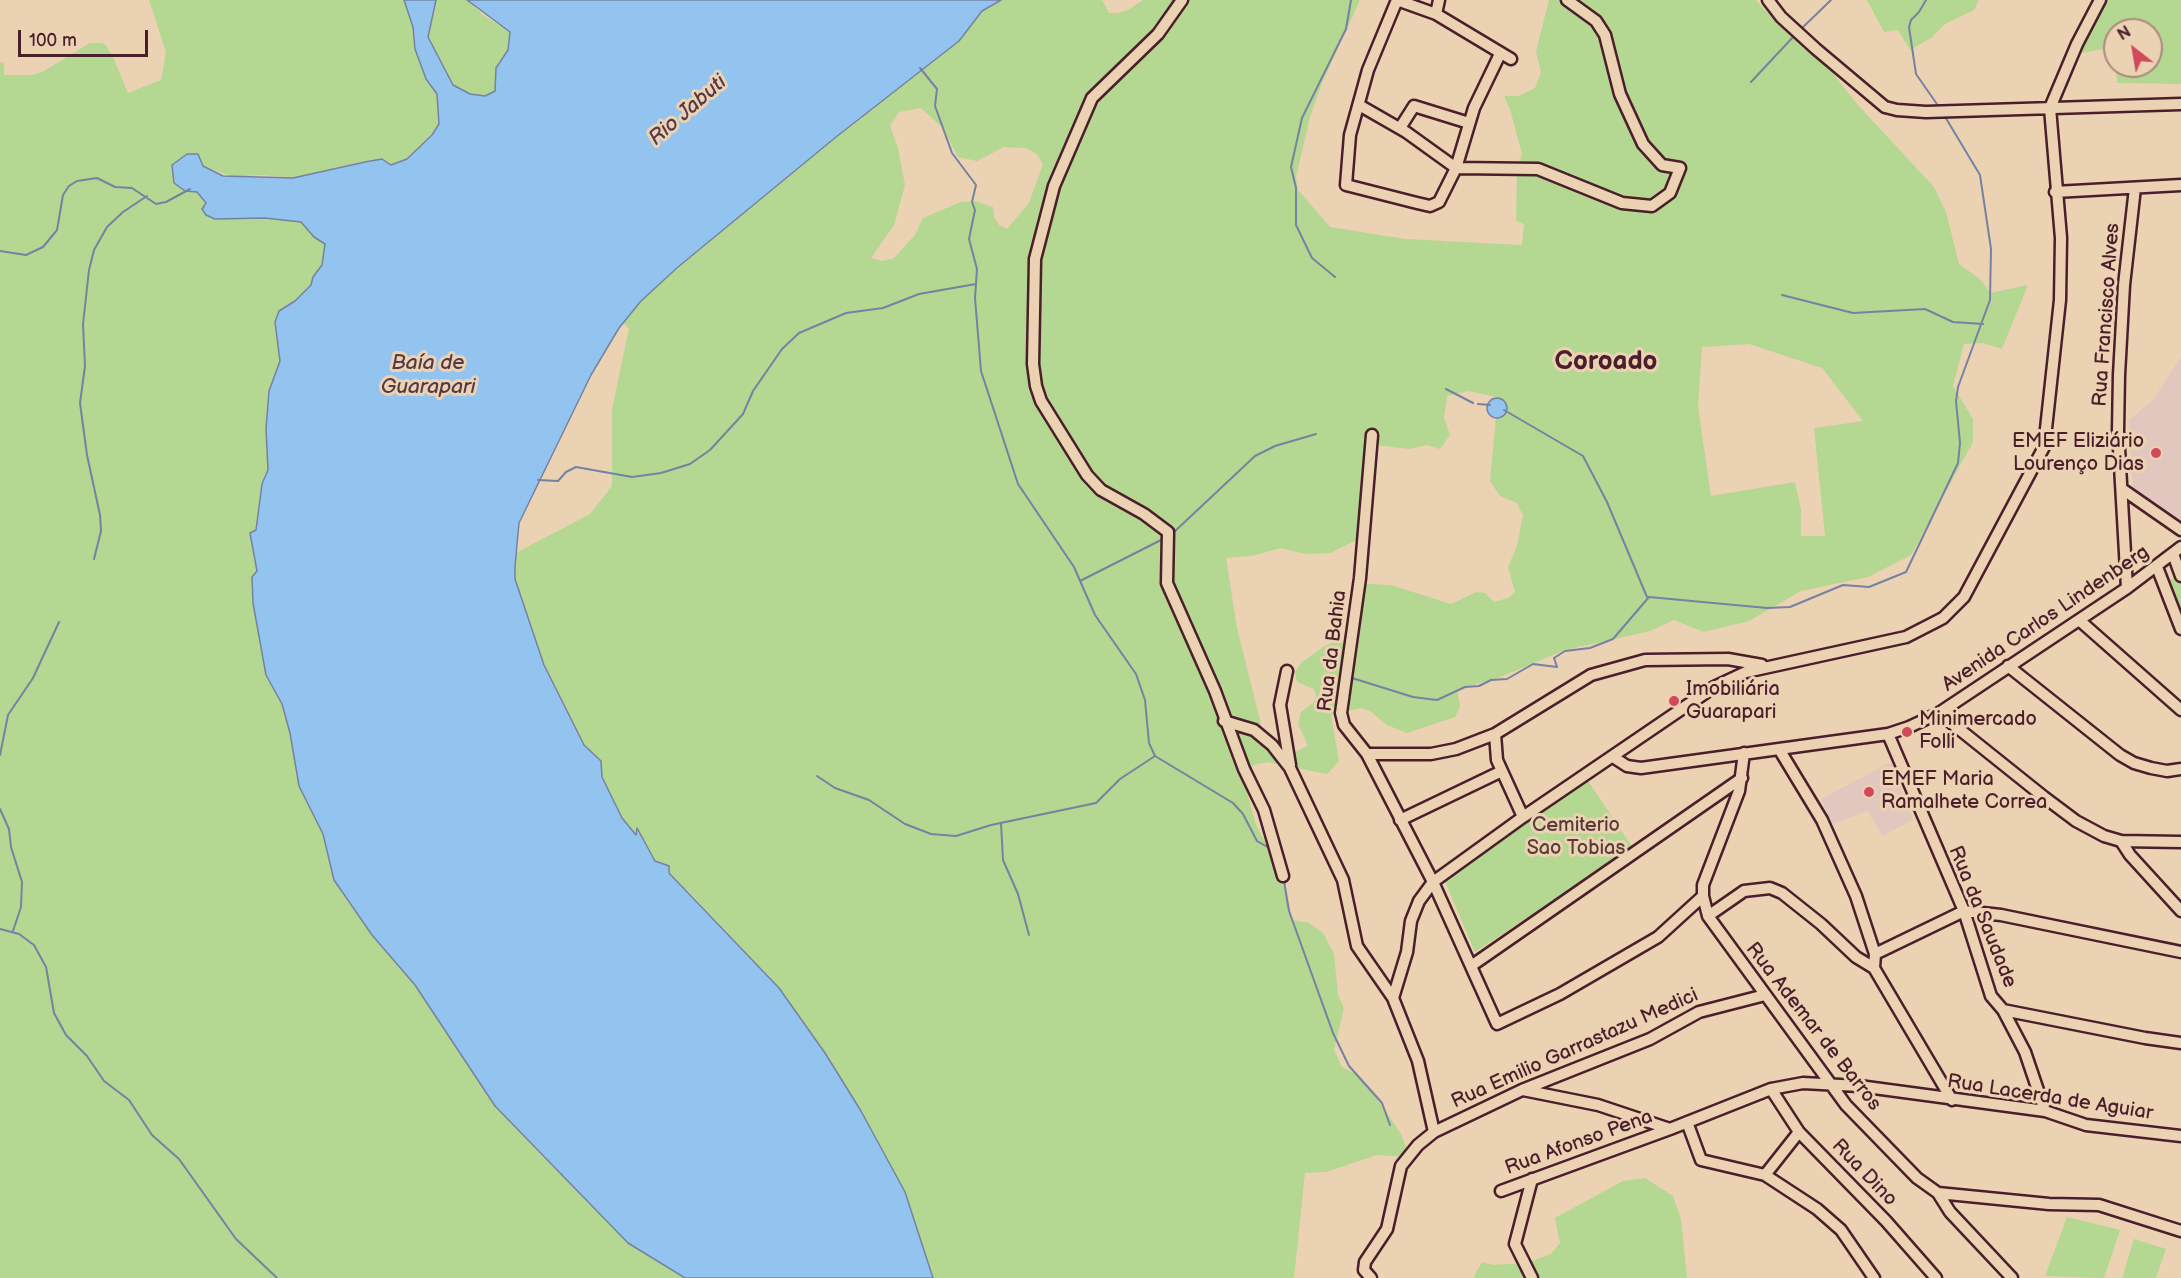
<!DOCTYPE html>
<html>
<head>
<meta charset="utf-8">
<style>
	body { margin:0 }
	#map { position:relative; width:2181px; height:1278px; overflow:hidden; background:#ebd2b3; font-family:"Balsamiq Sans",sans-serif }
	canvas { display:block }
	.north { position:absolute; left:2103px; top:18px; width:60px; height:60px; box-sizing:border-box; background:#ebd2b3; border:2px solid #ab8a7d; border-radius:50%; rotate:329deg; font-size:16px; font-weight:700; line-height:24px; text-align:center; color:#4a1f2b }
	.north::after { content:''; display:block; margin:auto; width:21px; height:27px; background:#d1495b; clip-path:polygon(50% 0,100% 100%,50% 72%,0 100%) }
	.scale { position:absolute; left:18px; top:30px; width:130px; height:27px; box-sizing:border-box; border:3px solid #4a1f2b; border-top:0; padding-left:8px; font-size:18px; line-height:21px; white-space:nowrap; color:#4a1f2b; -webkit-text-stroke:4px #ebd2b3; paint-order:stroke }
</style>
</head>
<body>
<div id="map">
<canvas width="2181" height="1278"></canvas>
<div class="north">N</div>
<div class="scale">100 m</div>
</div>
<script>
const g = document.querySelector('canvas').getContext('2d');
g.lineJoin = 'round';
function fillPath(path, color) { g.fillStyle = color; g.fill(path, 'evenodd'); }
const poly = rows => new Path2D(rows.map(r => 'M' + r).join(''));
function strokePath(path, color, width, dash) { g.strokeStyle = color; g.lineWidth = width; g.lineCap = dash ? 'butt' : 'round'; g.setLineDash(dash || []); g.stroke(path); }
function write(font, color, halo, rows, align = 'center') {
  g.font = font + ' "Balsamiq Sans",sans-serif'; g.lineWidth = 6; g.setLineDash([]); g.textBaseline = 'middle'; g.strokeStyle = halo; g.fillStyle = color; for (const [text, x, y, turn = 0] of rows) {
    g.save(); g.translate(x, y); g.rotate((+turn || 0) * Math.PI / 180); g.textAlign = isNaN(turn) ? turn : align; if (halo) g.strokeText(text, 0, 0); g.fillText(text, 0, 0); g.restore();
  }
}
const built = poly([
	[2181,357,2181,522,2133,487,2129,420,2153,400],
	[1891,762,1913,820,1882,836,1868,811,1832,824,1821,799]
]);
const green = poly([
	[149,0,404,0,413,27,415,49,426,79,437,94,439,124,423,145,407,159,391,165,365,162,293,178,263,175,233,177,203,166,185,191,197,192,215,219,265,218,301,222,314,237,325,244,322,265,313,277,311,285,295,301,279,311,278,349,280,361,269,391,266,429,269,470,262,484,256,530,250,533,257,572,260,640,266,675,282,704,290,733,299,786,323,834,334,880,347,901,415,985,495,1106,628,1243,685,1278,0,1278,0,62,4,63,4,75,32,75,44,71,90,43,100,43,105,44,113,57,128,93,161,80,166,52],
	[436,0,467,0,483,15,510,32,508,50,498,63,495,92,485,96,470,94,453,85,428,37],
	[1001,0,1102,0,1109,13,1118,13,1128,10,1143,0,1360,0,1322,83,1310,117,1296,177,1298,190,1330,227,1405,239,1522,245,1524,224,1516,221,1517,172,1522,154,1510,109,1504,96,1518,96,1535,88,1541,72,1536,51,1549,0,1756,0,1771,17,1829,68,1857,104,1934,187,1946,212,1959,264,1981,280,1990,293,2028,285,2002,349,1983,343,1964,344,1953,386,1973,419,1973,442,1911,555,1868,577,1801,591,1749,621,1704,632,1674,620,1650,631,1565,650,1498,678,1457,689,1460,707,1455,717,1407,733,1387,725,1370,711,1361,708,1331,715,1339,761,1327,774,1267,762,1253,765,1244,781,1256,825,1267,845,1285,889,1293,920,1309,923,1323,933,1334,954,1338,995,1344,1008,1334,1050,1342,1067,1358,1075,1371,1090,1401,1134,1406,1147,1406,1157,1377,1155,1326,1172,1305,1173,1294,1278,933,1278,905,1192,861,1111,825,1053,779,988,689,892,655,861,637,829,637,836,622,818,602,777,601,761,584,745,544,664,515,579,516,553,590,514,612,486,612,410,629,328,623,323,641,301,678,267,836,137,959,41,982,11],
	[921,108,943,128,958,157,977,161,1004,147,1026,148,1037,154,1043,164,1029,203,1007,229,999,225,994,217,993,207,975,201,961,202,923,218,915,235,894,258,882,261,871,258,894,225,905,185,898,148,890,126,899,112],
	[1749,344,1822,368,1863,421,1814,428,1825,536,1801,536,1801,510,1795,482,1711,496,1698,407,1702,347],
	[1469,391,1500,398,1497,407,1490,481,1500,496,1517,503,1523,515,1517,546,1508,567,1515,592,1508,598,1494,602,1485,593,1476,592,1451,604,1391,585,1367,584,1362,576,1350,646,1338,641,1326,645,1301,663,1295,672,1297,682,1314,689,1316,696,1313,703,1301,712,1298,724,1308,746,1288,755,1264,736,1237,628,1226,558,1251,556,1281,548,1305,554,1330,553,1357,540,1368,444,1409,449,1427,445,1440,449,1450,435,1444,418,1447,396],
	[1867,0,1979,0,1974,10,1945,24,1931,38,1910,50,1898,30,1884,32],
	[2106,0,2181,0,2181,84,2117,83,2116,66,2151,66,2151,30,2115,30,2115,54,2104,49,2075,54],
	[2175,577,2179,577,2181,584,2181,619,2167,582],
	[1588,781,1633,848,1475,952,1444,879],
	[1645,1178,1673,1196,1681,1219,1687,1278,1473,1278,1482,1262,1493,1265,1527,1263,1551,1254,1560,1243,1555,1218,1623,1181],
	[2067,1217,2120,1230,2104,1278,2045,1276],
	[2134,1239,2166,1249,2156,1278,2122,1278]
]);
const water = poly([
	[404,0,436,0,428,37,453,85,470,94,485,96,495,91,496,68,508,50,510,32,467,0,1001,0,982,11,959,41,836,137,678,267,641,301,619,328,591,375,519,523,515,566,515,579,544,665,584,745,601,761,602,777,622,818,636,835,637,828,655,861,669,866,669,873,779,988,825,1053,861,1111,905,1192,933,1278,685,1278,628,1243,495,1106,415,985,372,935,334,880,323,834,299,786,290,733,282,704,266,675,253,603,252,577,257,571,250,533,256,530,262,484,268,470,266,429,269,391,280,361,275,322,279,311,295,301,311,285,313,277,322,265,325,244,314,237,301,222,265,218,215,219,206,215,202,209,206,203,197,192,185,191,174,183,172,165,187,154,198,154,203,166,223,176,293,178,365,162,382,159,391,165,407,159,432,135,439,124,437,94,426,79,415,49,413,27,404,0],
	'1487 408a10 10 0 1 1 20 0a10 10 0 1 1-20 0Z'
]);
const stream = poly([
	[1926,0,1919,12,1911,20,1909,27,1916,74,1939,107],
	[1800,30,1831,0],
	[920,68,937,89,935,106,952,153,976,185,972,202,975,210,969,239,977,269,975,298,981,371,1018,484,1074,567,1095,615,1136,674,1145,700,1149,743,1155,756,1233,803,1243,814,1257,841,1271,849],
	[1751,82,1794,36],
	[0,251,26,255,43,247,57,230,63,195,69,186,77,181,97,178,115,187,132,188,156,204,166,202,190,189],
	[1335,277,1312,258,1296,225,1296,188,1291,167,1302,118,1346,29,1351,0],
	[1782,295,1853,313,1925,309,1953,322,1983,324],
	[1446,389,1473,403],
	[1478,404,1490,405],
	[1504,410,1583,456,1607,502,1647,597],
	[538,480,558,481,566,472,576,467,632,477,661,473,690,464,710,450,743,414,753,391,782,349,799,333,846,313,883,308,919,294,976,284],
	[1173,533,1255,456,1275,446,1316,434],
	[94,559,101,531,100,515,87,455,80,403,85,366,83,324,89,270,94,250,107,227,123,212,147,196],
	[1080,581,1163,539],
	[1352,678,1413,697,1437,700,1465,687,1479,686,1491,680,1507,679,1533,664,1557,667,1554,658,1565,651,1590,648,1613,639,1649,597,1767,608,1790,607,1843,585,1869,587,1906,572,1958,463,1960,443,1956,401,1958,387,1990,300,1991,249,1980,175,1944,115],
	[0,755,8,715,33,678,59,622],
	[817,776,835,788,869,800,905,824,931,834,956,836,991,825,1096,803,1120,779,1155,756],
	[0,809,9,829,11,847,22,882,21,907,13,931],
	[1001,823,1003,860,1018,894,1029,935],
	[1284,881,1289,911,1333,1033,1349,1066,1382,1103,1390,1125],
	[0,929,19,934,34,945,46,967,54,1013,66,1035,87,1056,104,1081,129,1100,152,1135,179,1159,236,1239,277,1278]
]);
const minor = poly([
	[1182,0,1158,34,1092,98,1054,186,1035,259,1033,364,1036,386,1041,401,1087,475,1101,490,1144,514,1168,532,1167,583,1215,691,1244,769,1264,810,1283,876],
	[1768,0,1781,17,1816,49,1885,107,1897,110,1926,112,2181,104],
	[1436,14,1439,0],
	[1500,54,1474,108,1456,168,1439,202,1430,206,1417,203,1346,185,1350,135,1368,70,1397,0,1436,14,1511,59],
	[1359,105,1406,132,1456,168,1538,169,1622,203,1652,206,1670,193,1680,168,1662,165,1643,144,1620,94,1605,35,1596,21,1567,0],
	[1400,128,1414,106,1469,123],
	[2055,192,2181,185],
	[1372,435,1360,578,1341,713,1344,725,1367,754,1433,882,1497,1024,1560,994,1658,937,1703,896],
	[2122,489,2181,530],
	[2173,554,2181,576],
	[2157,567,2181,629],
	[2127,588,2118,431,2119,375,2124,285,2135,188],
	[2079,620,2181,710],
	[2008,666,2120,755,2134,763,2151,768,2167,771,2181,769],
	[1287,671,1280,705,1290,765],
	[1939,713,2044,797,2076,821,2104,836,2121,841,2181,842],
	[1224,721,1254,730,1272,745,1290,768,1343,880,1357,946,1393,998,1418,1061,1434,1132],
	[1495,734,1497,760,1523,817],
	[1888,734,1964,911,1991,996,2003,1010,2025,1052,2045,1111],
	[1779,749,1822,820,1856,896,1875,954,1874,968,1952,1100],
	[1744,753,1739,791,1703,885,1703,896,1708,916,1846,1105,1917,1178,1938,1193,1950,1212,2012,1278],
	[1367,754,1431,754,1456,749,1495,734,1591,675,1645,660,1728,659,1762,665],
	[1613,757,1627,766,1641,768,1888,734,1909,727,1939,713,2127,588,2181,547],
	[1400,820,1502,771],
	[2121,841,2130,855,2181,911],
	[1964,911,2001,915,2181,952],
	[1708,916,1744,891,1770,888,1782,893,1821,924,1856,957,1874,968],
	[1875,954,1964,911],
	[1471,966,1742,778],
	[1393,998,1407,952,1411,921,1419,901,1433,882,1523,817,1714,687,1746,672,1906,637,1943,618,1964,597,2044,447,2060,300,2061,238,2050,108,2077,44,2100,0],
	[2003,1010,2145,1038,2181,1043],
	[1771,1089,1799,1132,1886,1221,1936,1278],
	[1523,1090,1598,1105,1670,1129],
	[1687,1122,1701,1160,1765,1175,1817,1209,1841,1230,1874,1278],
	[1765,1175,1799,1132],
	[1501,1191,1670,1129,1771,1089,1803,1083,1859,1086,2045,1111,2086,1125,2181,1136],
	[1938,1193,2049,1204,2099,1205,2181,1231],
	[1371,1278,1364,1270,1365,1262,1387,1229,1401,1166,1418,1145,1434,1132,1522,1090,1650,1039,1699,1012,1765,995],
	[1532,1278,1515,1244,1532,1179]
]);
const markers = [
	[2156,453,6,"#d1495b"],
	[1674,701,6,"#d1495b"],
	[1907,732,6,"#d1495b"],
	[1869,792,6,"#d1495b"]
];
const streetNames = [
	["Rua Francisco Alves",2107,315,-86],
	["Avenida Carlos Lindenberg",2046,619,-34],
	["Rua da Bahia",1333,651,-83],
	["Rua da Saudade",1982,917,68],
	["Rua Ademar de Barros",1813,1027,52],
	["Rua Emilio Garrastazu Medici",1575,1049,-24],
	["Rua Lacerda de Aguiar",2050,1098,9],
	["Rua Afonso Pena",1579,1143,-20],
	["Rua Dino",1864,1173,46]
];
const poiNames = [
	["EMEF Eliziário",2144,442,"right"],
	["Lourenço Dias",2144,465,"right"],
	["Imobiliária",1686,690],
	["Guarapari",1686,713],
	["Minimercado",1919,720],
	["Folli",1919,743],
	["EMEF Maria",1881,780],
	["Ramalhete Correa",1881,803]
];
const parkNames = [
	["Cemiterio",1576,826],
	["Sao Tobias",1576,849]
];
const waterNames = [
	["Rio Jabuti",688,111,-41],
	["Baía de",428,364],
	["Guarapari",428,388]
];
const districtNames = [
	["Coroado",1606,362]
];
fillPath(built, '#e2c7be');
fillPath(green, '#b4d791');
fillPath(water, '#93c4ef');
strokePath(water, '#7682a1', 1.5);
strokePath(stream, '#7682a1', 2);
strokePath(minor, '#4a1f2b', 15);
strokePath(minor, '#ebd2b3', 10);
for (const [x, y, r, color] of markers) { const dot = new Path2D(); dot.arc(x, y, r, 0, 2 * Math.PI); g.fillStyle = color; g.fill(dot); strokePath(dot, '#ebd2b3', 2); }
write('20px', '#4a1f2b', '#ebd2b3', streetNames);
write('20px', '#4a1f2b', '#ebd2b3', poiNames, 'left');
write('20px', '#5a3b3a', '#ebd2b3', parkNames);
write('italic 21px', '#553848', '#ebd2b3', waterNames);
write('bold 26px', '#4a1f2b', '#ebd2b3', districtNames);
</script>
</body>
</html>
